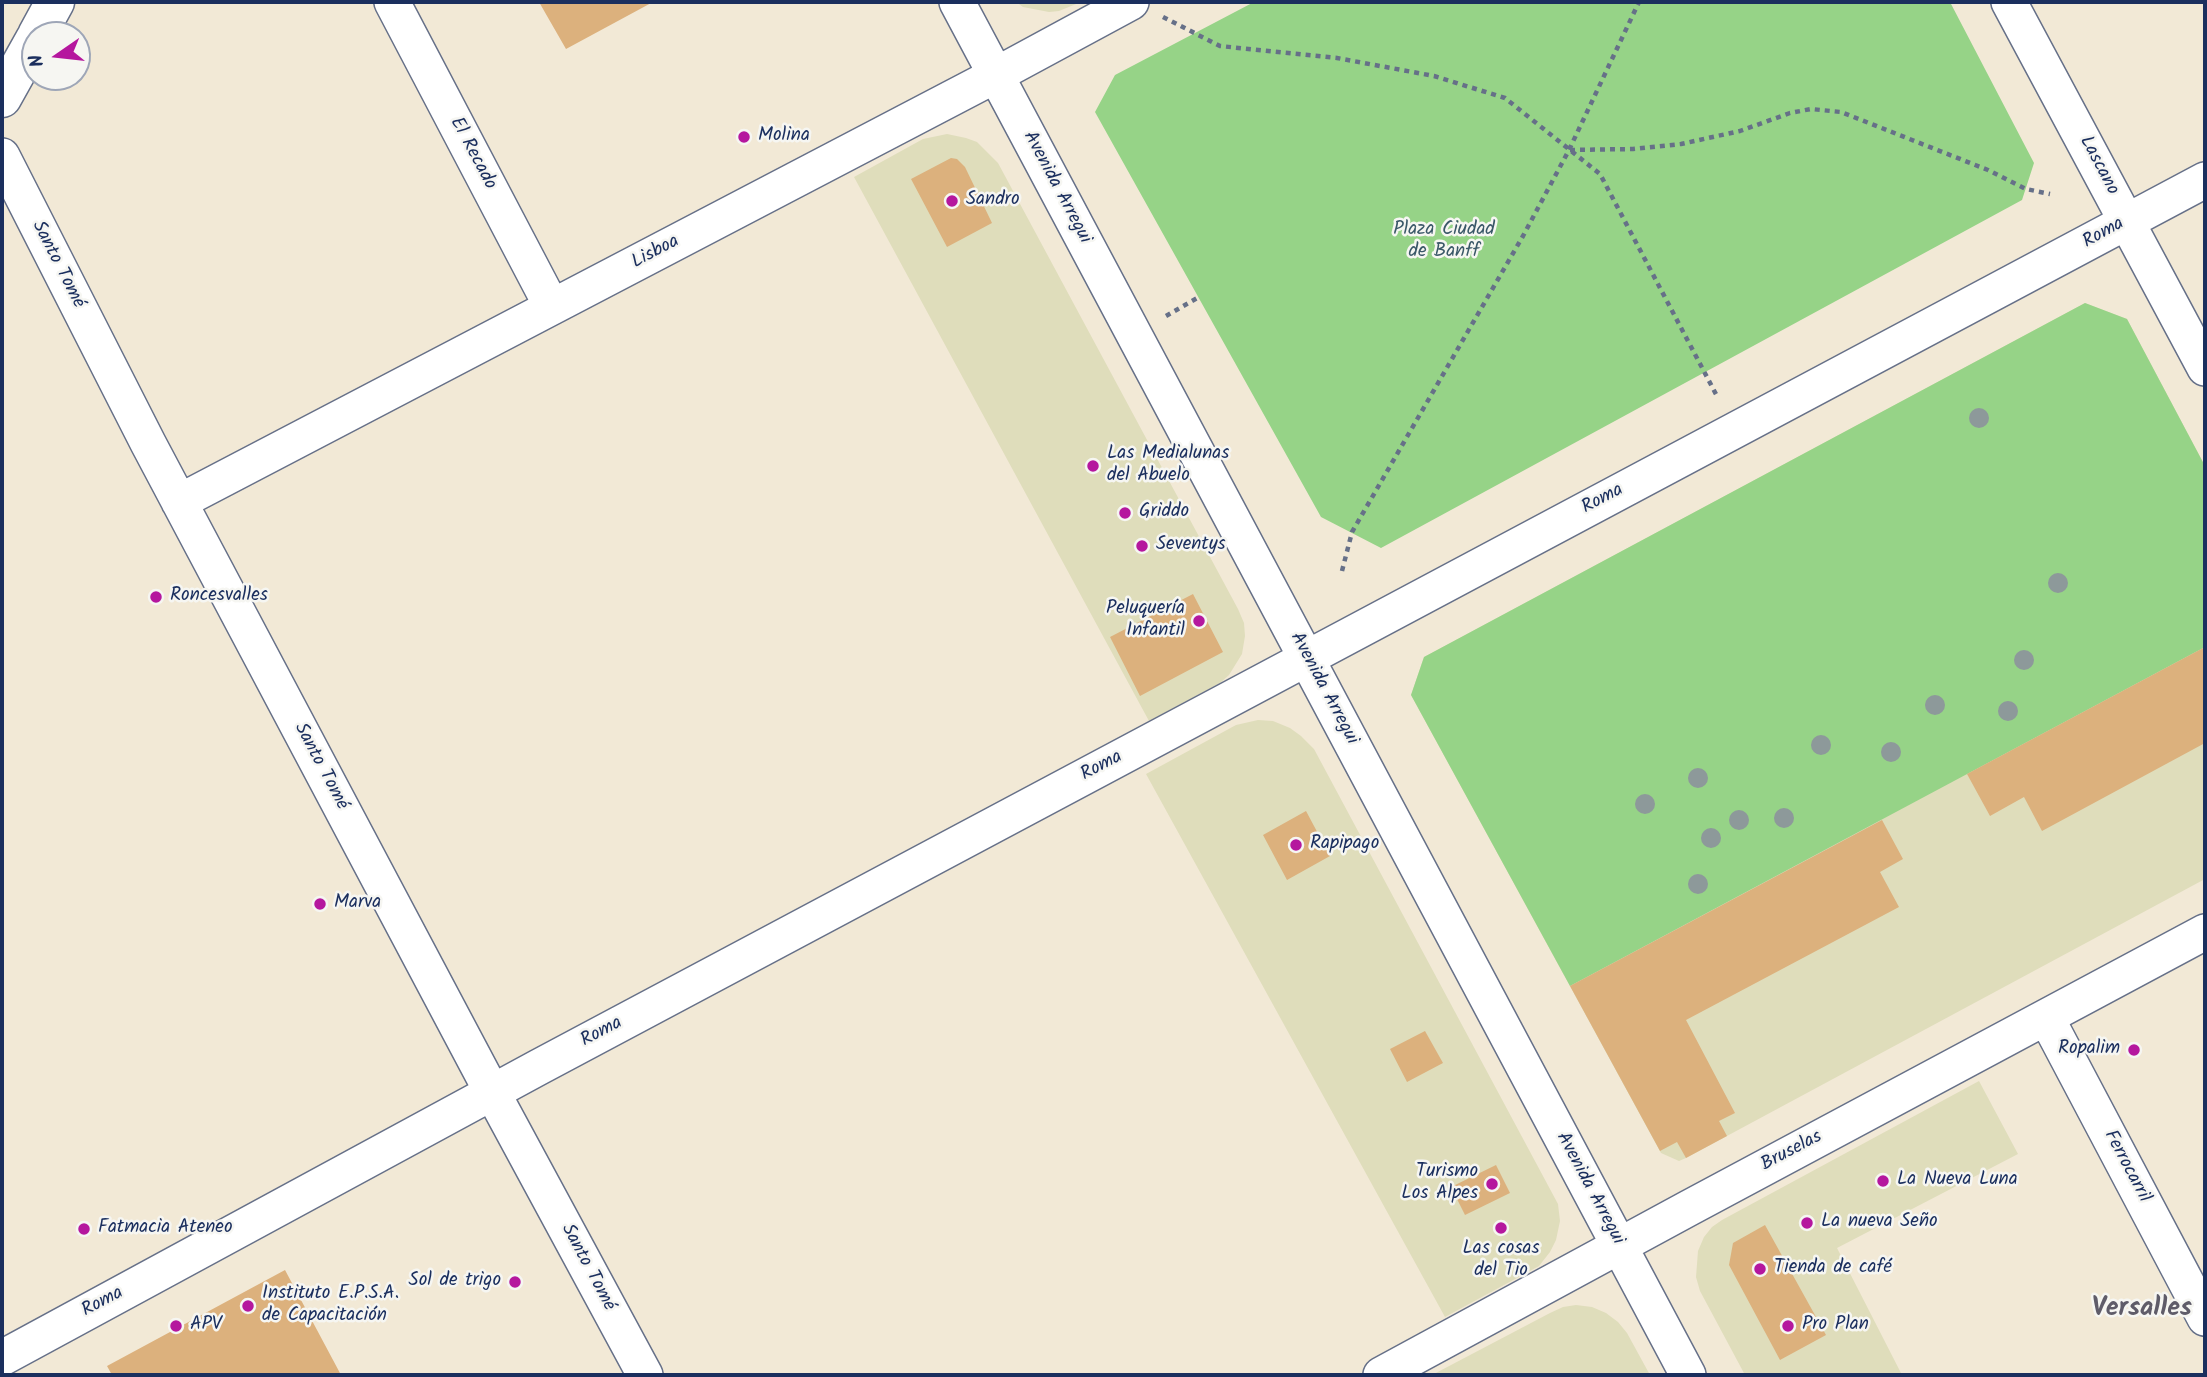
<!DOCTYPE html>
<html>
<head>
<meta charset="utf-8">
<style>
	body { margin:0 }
	#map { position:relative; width:2207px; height:1377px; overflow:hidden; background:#f2e9d6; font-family:Kalam,sans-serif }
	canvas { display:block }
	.frame { position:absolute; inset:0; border:4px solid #1b2f5e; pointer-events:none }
	.north { position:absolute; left:21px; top:21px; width:70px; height:70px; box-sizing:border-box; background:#f6f6f2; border:2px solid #9ea6b7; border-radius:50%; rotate:256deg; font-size:19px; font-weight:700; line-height:28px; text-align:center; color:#1b2f5e }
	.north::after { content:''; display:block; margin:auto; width:24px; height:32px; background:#b5179e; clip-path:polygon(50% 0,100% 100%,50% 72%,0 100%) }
</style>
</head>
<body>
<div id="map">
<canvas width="2207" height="1377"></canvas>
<div class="frame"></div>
<div class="north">N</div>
</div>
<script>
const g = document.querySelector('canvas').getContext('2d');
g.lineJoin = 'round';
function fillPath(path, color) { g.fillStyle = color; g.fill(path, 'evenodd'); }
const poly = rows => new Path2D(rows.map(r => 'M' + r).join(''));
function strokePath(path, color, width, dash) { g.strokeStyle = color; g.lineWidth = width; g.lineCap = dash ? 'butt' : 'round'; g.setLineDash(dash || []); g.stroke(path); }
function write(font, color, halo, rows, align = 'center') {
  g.font = font + ' Kalam,sans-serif'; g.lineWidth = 5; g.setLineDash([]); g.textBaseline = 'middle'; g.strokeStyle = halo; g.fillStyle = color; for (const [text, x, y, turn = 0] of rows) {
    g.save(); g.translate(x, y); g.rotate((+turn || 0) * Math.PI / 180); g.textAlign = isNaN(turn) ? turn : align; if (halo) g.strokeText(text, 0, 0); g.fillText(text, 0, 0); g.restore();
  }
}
const built = poly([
	[1016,2,1081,2,1059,11,1049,12,1023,7],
	[947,134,966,138,977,142,998,163,1238,609,1244,623,1245,636,1242,654,1229,675,1220,683,1149,721,854,177,923,139],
	[2085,303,2127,319,2205,466,2205,879,1686,1158,1679,1161,1661,1153,1411,695,1424,657],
	[1258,720,1273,721,1290,728,1301,736,1314,749,1558,1204,1560,1221,1556,1240,1550,1252,1539,1266,1445,1317,1146,774,1236,725],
	[1979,1081,2018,1154,1837,1248,1902,1375,1745,1375,1700,1291,1696,1277,1698,1251,1704,1237,1712,1227,1722,1220],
	[1576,1305,1592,1307,1606,1313,1618,1322,1627,1333,1650,1375,1432,1375,1550,1313,1563,1307]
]);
const green = poly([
	[1254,2,1950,2,2034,163,2022,200,1381,548,1321,517,1095,112,1115,75],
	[2085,303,2127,319,2205,466,2205,647,1570,986,1411,695,1424,657]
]);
const building = poly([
	[539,2,653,2,566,49],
	[951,158,957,159,965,167,992,223,947,247,911,179],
	[1193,594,1223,652,1140,696,1110,637],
	[2205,647,2205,743,2042,831,2024,797,1990,816,1967,774],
	[1306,811,1330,856,1287,880,1263,835],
	[1882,820,1903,859,1880,872,1899,907,1686,1020,1735,1113,1719,1121,1727,1136,1686,1158,1677,1142,1660,1151,1570,986],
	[1425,1031,1443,1063,1407,1082,1390,1049],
	[1496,1165,1510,1193,1465,1215,1451,1187],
	[1765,1225,1826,1335,1780,1360,1729,1265,1733,1243],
	[285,1270,341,1375,112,1375,107,1366]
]);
const path = poly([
	[1163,17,1220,46,1337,58,1434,76,1505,98,1600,174,1718,398],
	[1570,150,1633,149,1681,144,1740,131,1790,113,1811,109,1841,112,1988,170,2026,189,2050,194],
	[1166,316,1199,297],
	[1342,571,1352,532,1523,236,1569,150,1639,2]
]);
const minor = poly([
	[392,2,552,307],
	[957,2,1688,1375],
	[2009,2,2205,368],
	[2,156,148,443,492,1092,645,1375],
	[179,502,996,75,1131,2],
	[2046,1017,2205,1318],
	[2,1358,539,1067,2205,180],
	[1381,1375,1689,1208,2205,932]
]);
const tertiary = poly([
	[37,35,55,2],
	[2,98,35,39]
]);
const trees = [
	[1979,418],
	[2058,583],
	[2024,660],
	[1935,705],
	[2008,711],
	[1821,745],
	[1891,752],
	[1698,778],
	[1645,804],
	[1784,818],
	[1739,820],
	[1711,838],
	[1698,884]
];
const markers = [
	[744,137,7,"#b5179e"],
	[952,201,7,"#b5179e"],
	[1093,466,7,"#b5179e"],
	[1125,513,7,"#b5179e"],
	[1142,546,7,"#b5179e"],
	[156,597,7,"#b5179e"],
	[1199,621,7,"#b5179e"],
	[1296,845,7,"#b5179e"],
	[320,904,7,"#b5179e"],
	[2134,1050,7,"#b5179e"],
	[1883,1181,7,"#b5179e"],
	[1492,1184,7,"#b5179e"],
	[1807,1223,7,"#b5179e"],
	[1501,1228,7,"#b5179e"],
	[84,1229,7,"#b5179e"],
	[1760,1269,7,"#b5179e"],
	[515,1282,7,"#b5179e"],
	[248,1306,7,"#b5179e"],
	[176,1326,7,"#b5179e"],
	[1788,1326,7,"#b5179e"]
];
const poiNames = [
	["Molina",758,137],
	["Sandro",966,201],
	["Las Medialunas",1107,455],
	["del Abuelo",1107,477],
	["Griddo",1139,513],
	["Seventys",1156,546],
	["Roncesvalles",170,597],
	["Peluquería",1185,610,"right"],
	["Infantil",1185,632,"right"],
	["Rapipago",1310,845],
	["Marva",334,904],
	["Ropalim",2120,1050,"right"],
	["Turismo",1478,1173,"right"],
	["Los Alpes",1478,1195,"right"],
	["La Nueva Luna",1897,1181],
	["La nueva Seño",1821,1223],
	["Fatmacia Ateneo",98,1229],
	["Las cosas",1501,1250,"center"],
	["del Tio",1501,1272,"center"],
	["Tienda de café",1774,1269],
	["Sol de trigo",501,1282,"right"],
	["Instituto E.P.S.A.",262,1295],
	["de Capacitación",262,1317],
	["APV",190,1326],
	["Pro Plan",1802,1326]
];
const streetNames = [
	["El Recado",472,154,62],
	["Lascano",2098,166,62],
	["Avenida Arregui",1056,188,62],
	["Roma",2104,234,-29],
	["Lisboa",656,253,-28],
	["Santo Tomé",57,265,63],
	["Roma",1603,500,-28],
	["Avenida Arregui",1323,689,62],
	["Santo Tomé",320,767,62],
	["Roma",1102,767,-28],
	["Roma",602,1033,-28],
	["Bruselas",1792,1152,-28],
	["Ferrocarril",2126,1167,62],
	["Avenida Arregui",1589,1189,62],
	["Santo Tomé",587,1268,62],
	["Roma",103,1303,-28]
];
const parkNames = [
	["Plaza Ciudad",1444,231],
	["de Banff",1444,253]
];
const districtNames = [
	["Versalles",2142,1311]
];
fillPath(built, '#dfddbb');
fillPath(green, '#96d387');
fillPath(building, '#dcb17d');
strokePath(minor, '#667088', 38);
strokePath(tertiary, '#667088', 41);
strokePath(path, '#667088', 4.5, [5, 5]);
strokePath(minor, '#fff', 35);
strokePath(tertiary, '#fff', 38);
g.fillStyle = '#8d999a';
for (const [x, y] of trees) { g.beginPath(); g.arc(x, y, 10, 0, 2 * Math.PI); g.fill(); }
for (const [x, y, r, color] of markers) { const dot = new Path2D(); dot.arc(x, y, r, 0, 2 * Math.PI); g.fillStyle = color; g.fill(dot); strokePath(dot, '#f6f6f2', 2.5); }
write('19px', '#1b2f5e', '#f6f6f2', poiNames, 'left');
write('19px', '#1b2f5e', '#f6f6f2', streetNames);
write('19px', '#3a5868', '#f6f6f2', parkNames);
write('bold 26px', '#5f5c69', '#f6f6f2', districtNames);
</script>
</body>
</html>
